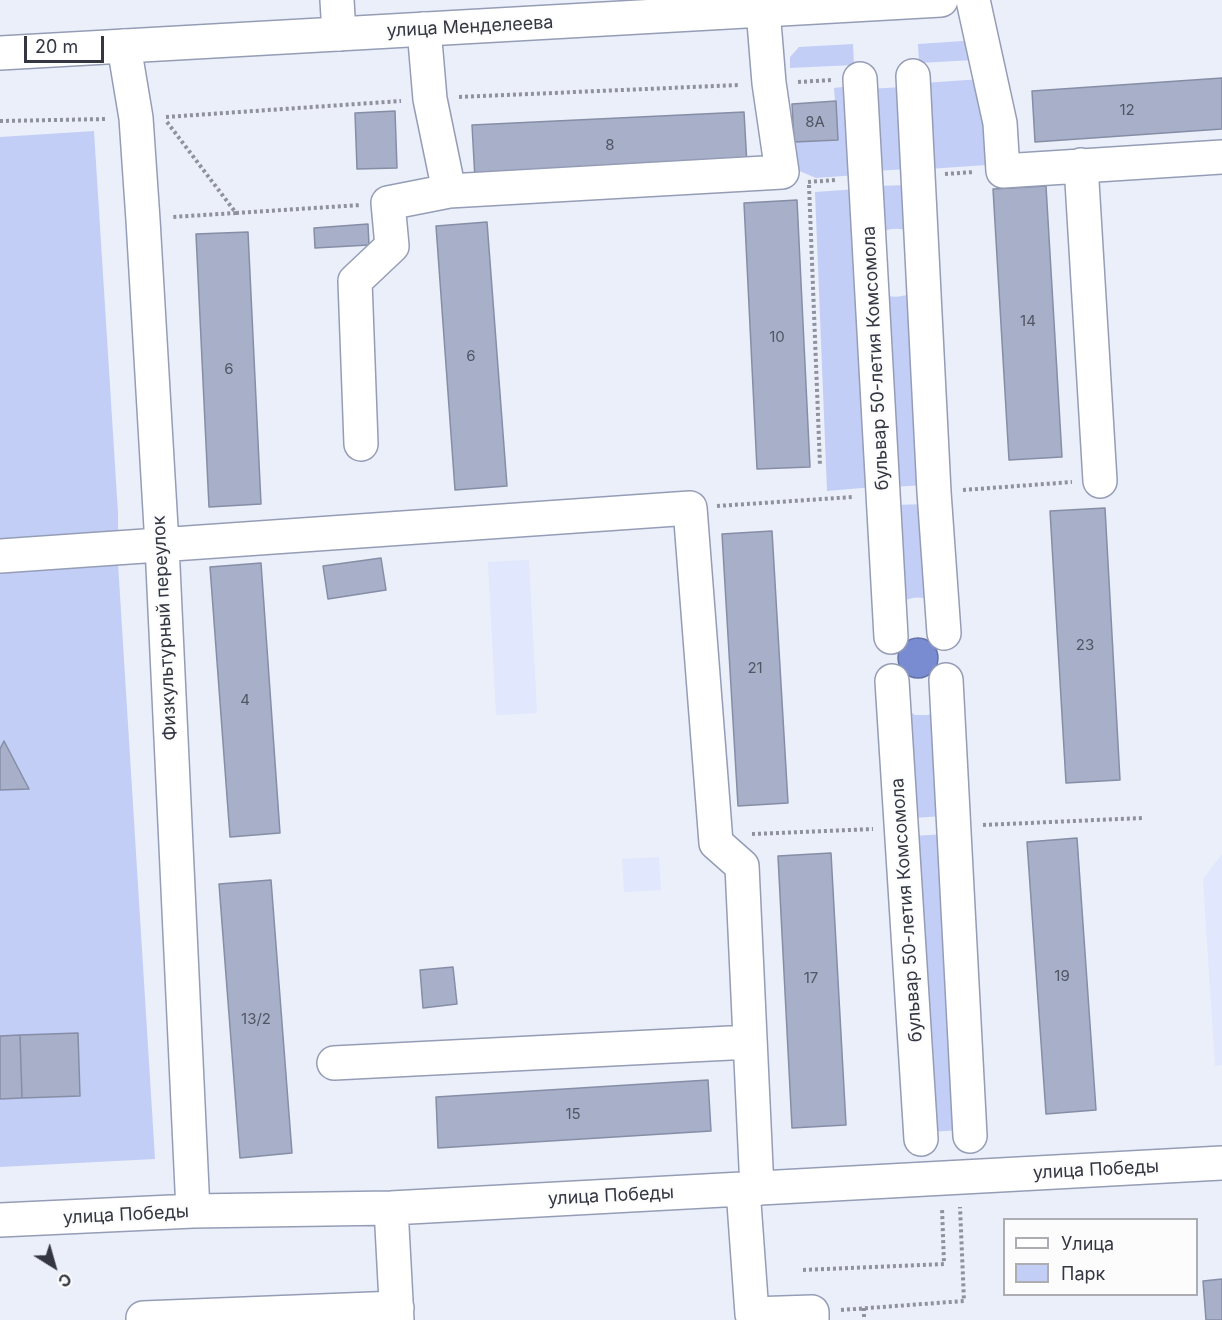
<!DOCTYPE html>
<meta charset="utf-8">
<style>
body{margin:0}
#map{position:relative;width:1222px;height:1320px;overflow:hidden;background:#ebeffa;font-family:Inter,sans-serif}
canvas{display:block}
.legend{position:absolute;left:1003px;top:1218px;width:195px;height:78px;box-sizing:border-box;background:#fcfcfc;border:2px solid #acadb2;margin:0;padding:8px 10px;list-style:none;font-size:18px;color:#343742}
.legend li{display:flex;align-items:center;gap:12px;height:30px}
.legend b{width:30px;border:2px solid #acadb2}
.north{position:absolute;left:24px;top:1236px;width:60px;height:60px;-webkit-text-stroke:4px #fcfcfc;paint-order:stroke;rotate:143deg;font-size:16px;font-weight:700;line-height:24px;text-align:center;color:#343742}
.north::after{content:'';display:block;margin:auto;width:21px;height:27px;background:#343742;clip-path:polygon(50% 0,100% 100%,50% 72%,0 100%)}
.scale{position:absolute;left:24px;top:36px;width:80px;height:27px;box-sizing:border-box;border:3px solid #343742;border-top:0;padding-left:8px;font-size:18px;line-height:21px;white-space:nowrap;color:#343742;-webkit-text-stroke:4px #fcfcfc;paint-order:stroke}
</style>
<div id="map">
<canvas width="1222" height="1320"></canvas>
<ul class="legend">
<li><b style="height:8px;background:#fff"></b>Улица</li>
<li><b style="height:16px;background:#c2cef6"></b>Парк</li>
</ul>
<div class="north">С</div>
<div class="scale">20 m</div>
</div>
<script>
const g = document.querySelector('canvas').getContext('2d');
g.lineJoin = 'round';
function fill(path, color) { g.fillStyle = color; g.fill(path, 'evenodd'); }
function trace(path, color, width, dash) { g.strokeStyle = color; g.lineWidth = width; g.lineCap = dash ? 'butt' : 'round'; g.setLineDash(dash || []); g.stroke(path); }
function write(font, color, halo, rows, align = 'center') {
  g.font = font + ' Inter,sans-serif'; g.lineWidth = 4.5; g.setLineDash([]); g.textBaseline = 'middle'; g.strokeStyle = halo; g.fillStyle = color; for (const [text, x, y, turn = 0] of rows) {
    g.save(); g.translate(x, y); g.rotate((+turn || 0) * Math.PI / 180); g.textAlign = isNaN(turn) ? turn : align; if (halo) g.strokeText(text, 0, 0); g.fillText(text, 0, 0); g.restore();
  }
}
fill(new Path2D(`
 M 529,560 L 537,713 L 496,715 L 488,562 Z
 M 1222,854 L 1222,1065 L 1215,1066 L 1203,879 Z
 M 659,857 L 661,890 L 624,892 L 622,859 Z`), '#e1e7fc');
fill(new Path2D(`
 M 963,41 L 970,43 L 974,60 L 919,63 L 918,44 Z
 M 853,44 L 854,65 L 790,68 L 790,57 L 799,47 Z
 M 981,79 L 986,165 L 929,169 L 924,83 Z
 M 851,86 L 857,175 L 816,178 L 797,170 L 796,142 L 838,140 L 834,88 Z
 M 903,87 L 909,169 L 874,171 L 868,89 Z
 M 94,131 L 118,513 L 118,563 L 155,1159 L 0,1167 L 0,137 Z
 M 908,185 L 910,232 C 900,227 888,228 878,234 L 876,186 Z
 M 857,189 L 874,487 L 827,491 L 815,192 Z
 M 915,291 L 926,485 L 891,487 L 880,294 C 893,298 904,298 915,291 Z
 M 927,504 L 932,601 C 919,595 911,597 899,603 L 894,505 Z
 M 906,709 L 915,715 L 928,715 L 938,710 L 944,816 L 913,818 Z
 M 946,834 L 963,1130 L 929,1132 L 912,836 Z`), '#c2cef6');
const water = new Path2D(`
 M898 658a20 20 0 1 1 40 0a20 20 0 1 1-40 0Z`);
fill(water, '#798cd2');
trace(water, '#6472a7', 1.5);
const building = new Path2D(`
 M 1222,78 L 1222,129 L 1035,142 L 1032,91 Z
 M 836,101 L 838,140 L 794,142 L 792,104 Z
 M 395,111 L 397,168 L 357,169 L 355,113 Z
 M 744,112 L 747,165 L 475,179 L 472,125 Z
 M 1046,186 L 1062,457 L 1009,460 L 993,189 Z
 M 797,200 L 810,467 L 757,469 L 744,203 Z
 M 487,222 L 507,486 L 455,490 L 436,226 Z
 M 368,224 L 369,245 L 315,248 L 314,228 Z
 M 248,232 L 261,504 L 209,507 L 196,234 Z
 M 1105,508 L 1120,780 L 1066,783 L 1050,511 Z
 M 772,531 L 788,803 L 738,806 L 722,534 Z
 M 381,558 L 386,590 L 328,599 L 323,566 Z
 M 261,563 L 280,833 L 230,837 L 210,567 Z
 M 4,741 L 29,789 L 0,790 L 0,749 Z
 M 1077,838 L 1096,1110 L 1046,1114 L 1027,842 Z
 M 831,853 L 846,1125 L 792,1128 L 778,856 Z
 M 271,880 L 292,1153 L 240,1158 L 219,884 Z
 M 453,967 L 457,1004 L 423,1008 L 420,970 Z
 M 78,1033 L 80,1096 L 22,1098 L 20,1035 Z
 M 20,1035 L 22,1098 L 0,1099 L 0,1036 Z
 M 708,1080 L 711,1131 L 438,1148 L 436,1097 Z
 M 1222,1279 L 1222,1320 L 1206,1320 L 1203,1281 Z`);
fill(building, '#a7afc9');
trace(building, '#868ea6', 1.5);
const minor = new Path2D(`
 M 337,0 L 339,34
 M 973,0 L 1000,123 L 1003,171 L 1222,157
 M 124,46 L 136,118 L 143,220 L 162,545 L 193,1211
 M 913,76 L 934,492 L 944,633
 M 860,79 L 891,637
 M 1081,165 L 1100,481
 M 449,191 L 782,172 L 769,83 L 763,10
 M 361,444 L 355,281 L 392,246 L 388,203 L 449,191 L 430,99 L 424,29
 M 0,556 L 690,508 L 716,843 L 742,866 L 757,1189
 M 946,680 L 970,1136
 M 892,681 L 921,1139
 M 334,1063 L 750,1042
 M 743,1189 L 752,1314 L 812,1312 L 812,1320
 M 391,1208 L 397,1320
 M 0,1220 L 193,1211 L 391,1208 L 1222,1163
 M 143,1320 L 143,1318 L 397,1308`);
const major = new Path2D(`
 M 0,53 L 941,0`);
trace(minor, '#959db6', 36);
trace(major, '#959db6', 36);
trace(new Path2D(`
 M 798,82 L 832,80
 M 459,97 L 739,85
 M 166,117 L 401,101
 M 0,121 L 107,119
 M 167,122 L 236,213 L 172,217
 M 945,174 L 974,172
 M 808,182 L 836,180
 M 809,185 L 820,466
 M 236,213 L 361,205
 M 963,490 L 1072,482
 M 717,506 L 853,497
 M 983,825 L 1142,818
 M 752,834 L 873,829
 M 803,1270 L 944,1264 L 942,1208
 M 864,1308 L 864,1320
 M 841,1310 L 964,1301 L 960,1207`), '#8f929d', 4, [3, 3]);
trace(minor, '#fff', 33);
trace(major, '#fff', 33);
write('15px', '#515564', null, [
 ["12",1127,110],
 ["8А",815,122],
 ["8",610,145],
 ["14",1028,321],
 ["10",777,337],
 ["6",471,356],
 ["6",229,369],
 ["23",1085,645],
 ["21",755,668],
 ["4",245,700],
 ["19",1062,976],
 ["17",811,978],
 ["13/2",256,1019],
 ["15",573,1114]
]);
write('18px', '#343742', '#fcfcfc', [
 ["улица Менделеева",470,27,-3],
 ["бульвар 50-летия Комсомола",876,358,-93],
 ["Физкультурный переулок",165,628,-93],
 ["бульвар 50-летия Комсомола",907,910,-94],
 ["улица Победы",1096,1170,-3],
 ["улица Победы",611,1196,-3],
 ["улица Победы",126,1215,-3]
]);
</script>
